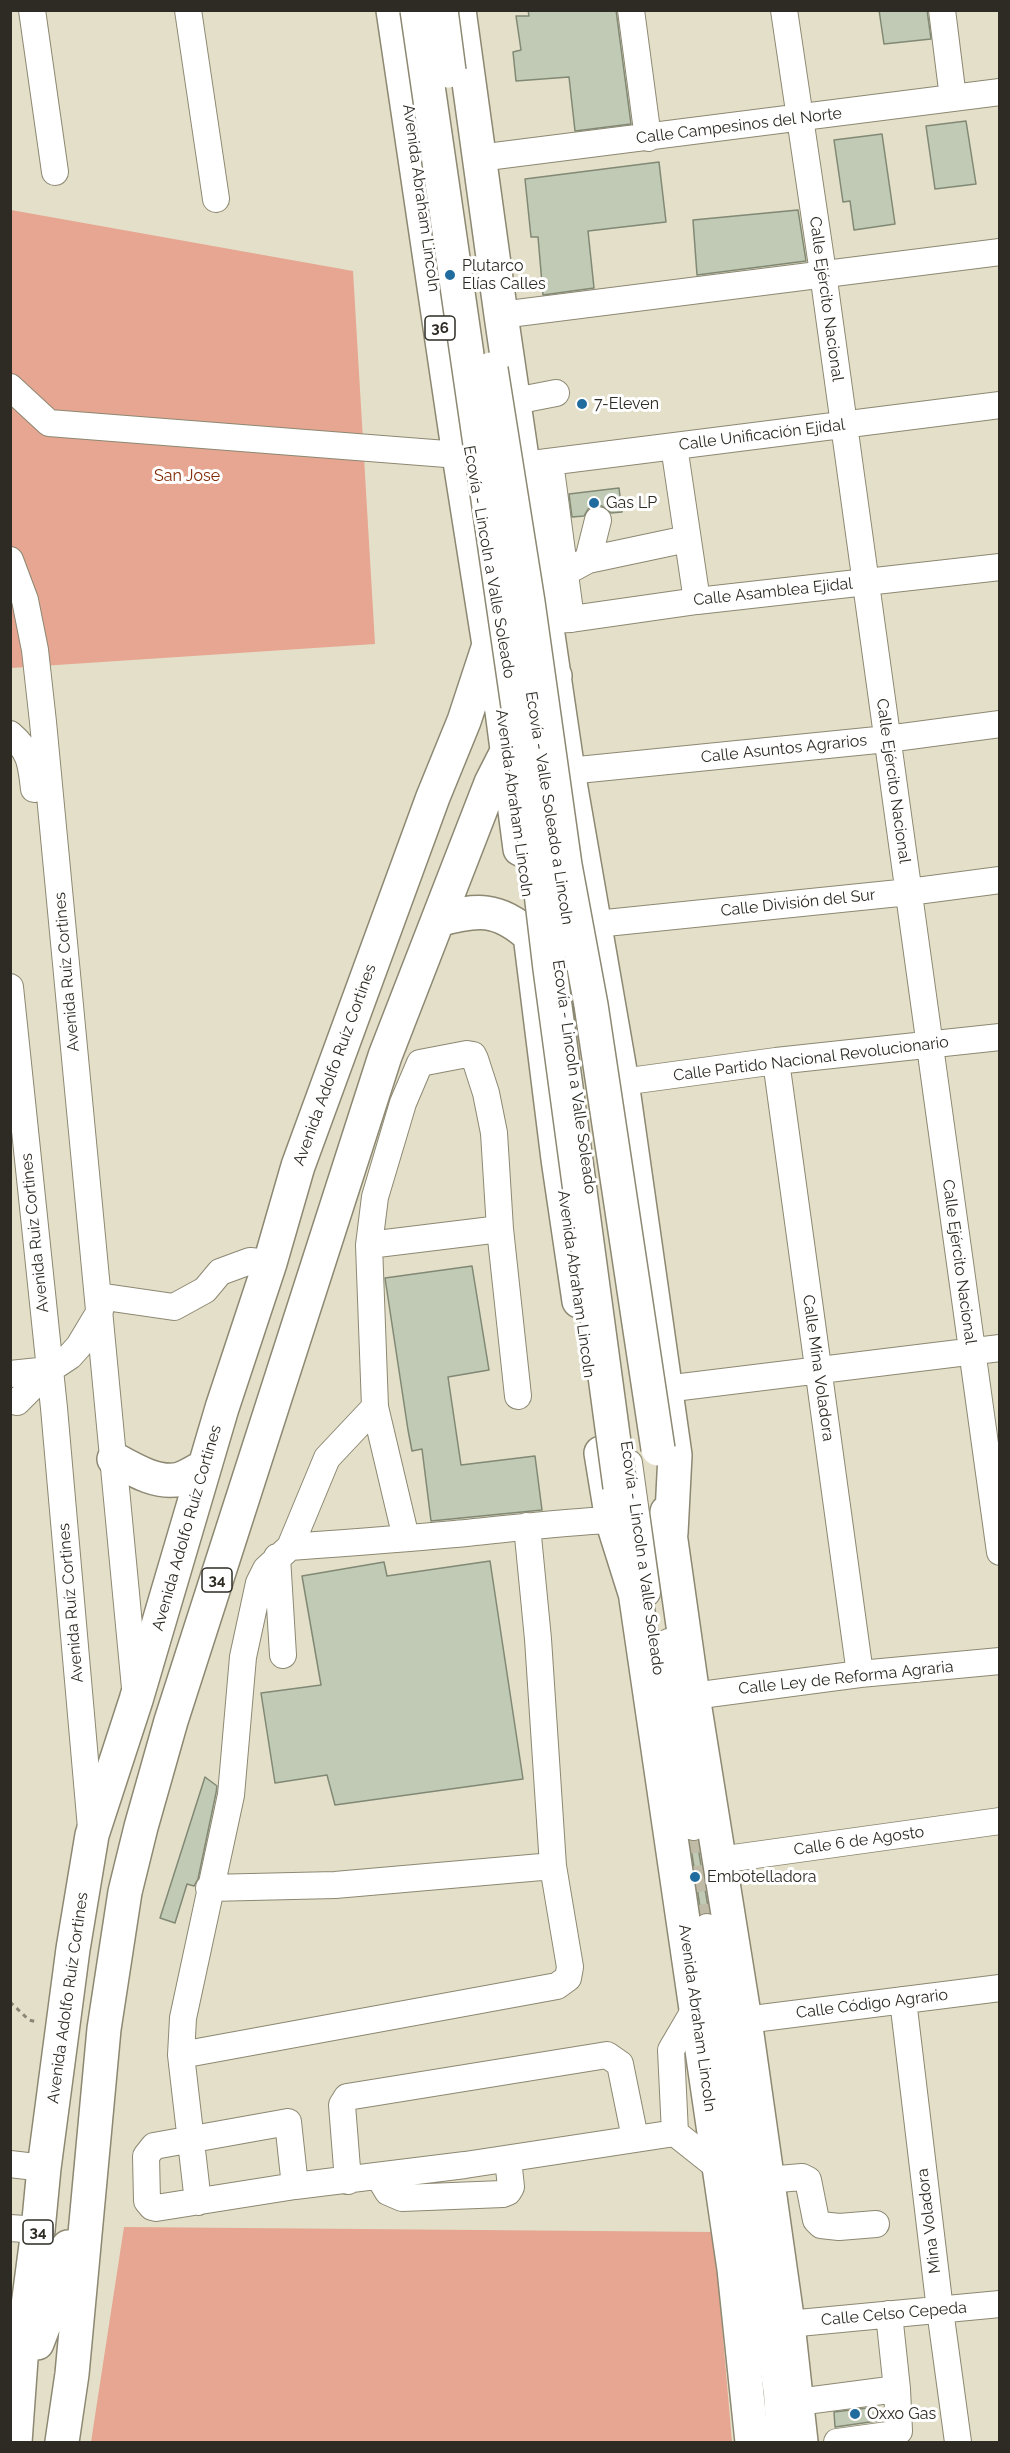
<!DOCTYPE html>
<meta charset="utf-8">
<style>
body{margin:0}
#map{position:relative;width:1010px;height:2453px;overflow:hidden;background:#e4dfc8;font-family:Raleway,sans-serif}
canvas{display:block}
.frame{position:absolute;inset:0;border:12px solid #2d2b23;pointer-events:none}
</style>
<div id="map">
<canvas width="1010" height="2453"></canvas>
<div class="frame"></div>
</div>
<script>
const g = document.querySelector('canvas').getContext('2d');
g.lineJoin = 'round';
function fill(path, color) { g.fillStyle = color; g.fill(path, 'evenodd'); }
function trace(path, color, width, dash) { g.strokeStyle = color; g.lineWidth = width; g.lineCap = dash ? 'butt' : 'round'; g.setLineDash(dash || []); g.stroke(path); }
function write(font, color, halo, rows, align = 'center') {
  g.font = font + ' Raleway,sans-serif'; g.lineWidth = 6; g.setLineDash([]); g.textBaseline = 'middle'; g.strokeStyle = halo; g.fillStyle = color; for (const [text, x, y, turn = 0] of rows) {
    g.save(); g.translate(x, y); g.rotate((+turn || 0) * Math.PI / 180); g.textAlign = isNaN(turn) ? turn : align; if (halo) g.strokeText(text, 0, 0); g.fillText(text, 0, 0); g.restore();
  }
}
fill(new Path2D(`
 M 11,210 L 353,271 L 375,644 L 11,668 Z
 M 124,2227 L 714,2232 L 732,2442 L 91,2442 Z`), '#e6a692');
const building = new Path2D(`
 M 528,10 L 616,10 L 631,124 L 575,131 L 569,77 L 516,81 L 513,52 L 521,50 L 516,16 L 529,16 Z
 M 879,10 L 927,10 L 931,39 L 884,44 Z
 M 966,121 L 976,184 L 935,189 L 926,126 Z
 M 882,134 L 895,224 L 854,230 L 850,201 L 843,202 L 834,140 Z
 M 659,162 L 666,222 L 588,231 L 594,288 L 543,295 L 538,237 L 531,237 L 525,179 Z
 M 798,210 L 806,261 L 697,275 L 693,220 Z
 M 619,488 L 622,512 L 611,513 L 602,506 L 594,505 L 588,509 L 584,516 L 572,517 L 569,494 Z
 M 472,1266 L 489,1370 L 448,1377 L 461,1465 L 535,1456 L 542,1510 L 431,1521 L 422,1449 L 412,1451 L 408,1430 L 385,1278 Z
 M 490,1561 L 523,1779 L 335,1805 L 327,1775 L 275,1783 L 261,1693 L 321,1685 L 302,1576 L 384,1562 L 387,1576 Z
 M 205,1777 L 217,1786 L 216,1793 L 198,1879 L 194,1886 L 187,1884 L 175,1923 L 160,1918 Z
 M 690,1841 L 697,1841 L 709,1913 L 701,1914 Z
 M 876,2407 L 877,2421 L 835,2427 L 834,2412 Z`);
fill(building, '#c0cab4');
trace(building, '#818975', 1.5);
trace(new Path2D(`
 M 693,1827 L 707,1927`), '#bfbba7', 26, [26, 13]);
const minor = new Path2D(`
 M 32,10 L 55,172
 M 188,10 L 216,199
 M 631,10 L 648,138
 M 784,10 L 823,273 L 1000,1552
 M 942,10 L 953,98
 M 479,158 L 1000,92
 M 501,315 L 1000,252
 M 10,387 L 49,423 L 459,455
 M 515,401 L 556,393
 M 674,446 L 697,601
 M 550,462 L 571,619
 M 524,465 L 1000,405
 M 10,560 L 25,600 L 35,650 L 43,722 L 135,1688
 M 588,560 L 598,520
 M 564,573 L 588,560 L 687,539
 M 547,620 L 571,619 L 697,601 L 1000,567
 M 10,734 C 31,752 31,764 34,789
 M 568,771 L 887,739 L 1000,724
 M 596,924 L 909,892 L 1000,880
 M 10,987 L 54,1408 L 91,1828
 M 776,1061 L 860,1674
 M 622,1082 L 776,1061 L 1000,1037
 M 369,1245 L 500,1229
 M 98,1296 L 174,1307 L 205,1290 L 220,1272 L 250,1261 L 270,1263
 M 10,1374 L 49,1370
 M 665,1389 L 1000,1348
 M 17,1402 L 49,1370 L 70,1356 L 79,1346 L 100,1311
 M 375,1407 L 369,1245 L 375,1197 L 403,1103 L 420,1063 L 467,1054 L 473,1055 L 475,1059 L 486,1093 L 494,1133 L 500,1229 L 518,1396
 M 629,1463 L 647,1593
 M 406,1538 L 375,1407 L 327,1458 L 290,1547 C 345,1543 400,1539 455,1534 C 508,1529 560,1522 612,1520
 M 290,1547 L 266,1569 L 259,1583 L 243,1657 L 231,1795 L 183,2018 L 181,2055 L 557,1986 L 568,1978 L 570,1967 L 553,1866 L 538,1639 L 527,1526
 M 277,1557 L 283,1655
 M 669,1642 L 693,1827
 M 693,1696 L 860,1674 L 1000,1661
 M 719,1860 L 1000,1821
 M 209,1888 L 335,1885 L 553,1866
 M 707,1927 L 777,2393 L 780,2442
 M 903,2000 L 940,2310 L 958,2442
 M 745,2020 L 1000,1988
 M 181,2055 L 198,2202
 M 675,2133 L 671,2050 L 695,2009
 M 10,2164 L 44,2168
 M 379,2177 L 388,2192 L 402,2198 L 503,2194 L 508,2192 L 511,2187 L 508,2159
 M 767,2180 L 802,2177 L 808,2180 L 816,2220 L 821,2225 L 839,2227 L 876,2224
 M 348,2181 L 342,2105 L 347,2097 L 607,2055 L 620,2064 L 635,2138
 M 295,2186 L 288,2122 L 154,2146 L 146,2156 L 147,2201 L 152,2207 L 156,2208 L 295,2186 L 465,2165 L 675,2133 L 719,2168
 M 10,2228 L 38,2230
 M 889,2314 L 897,2389
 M 788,2324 L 1000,2304
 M 798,2402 L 897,2389 L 899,2431 L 895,2434 L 837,2442`);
const major = new Path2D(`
 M 393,10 L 459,455 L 489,645 L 502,711 L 520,849
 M 459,10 L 501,315 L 568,771 L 622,1082 L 675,1455 L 671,1533
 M 438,920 C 477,909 498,907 530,936
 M 529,927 L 558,1159 L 579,1301
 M 601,1453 L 612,1520 L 635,1593
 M 114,1459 C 132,1469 158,1485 180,1479 C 189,1476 198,1470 205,1466
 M 667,1512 L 693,1696 L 745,2020 L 788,2324 L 801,2442
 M 632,1571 L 734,2269 L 752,2442
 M 37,2343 L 61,2281 L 68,2247
 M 15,2442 L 21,2359 L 38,2230 L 44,2168 L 73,1949 L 92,1835 L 136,1700 L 222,1408 L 270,1263 L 298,1166 L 433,797 L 464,721 L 489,645
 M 62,2442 L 72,2374 L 104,2029 L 125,1892 L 141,1827 L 171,1721 L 385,1056 L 491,783 L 519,728 L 555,676`);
trace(minor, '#8c8872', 28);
trace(major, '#8c8872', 36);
trace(new Path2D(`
 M 10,2002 L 29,2020 L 37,2022`), '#898676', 3, [4.5, 4.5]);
trace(minor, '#fff', 26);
trace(major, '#fff', 33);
const majorBridge = new Path2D(`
 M 417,10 L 523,741 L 550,969 L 620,1487
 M 441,10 L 449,71
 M 491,369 L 528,602 L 565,865 L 591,1005 L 658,1449`);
trace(majorBridge, '#8c8872', 36, []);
trace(majorBridge, '#fff', 33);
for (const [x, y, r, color] of [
 [450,275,6,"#206c9f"],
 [582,404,6,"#206c9f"],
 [594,503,6,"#206c9f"],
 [695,1877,6,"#206c9f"],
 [855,2414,6,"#206c9f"]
]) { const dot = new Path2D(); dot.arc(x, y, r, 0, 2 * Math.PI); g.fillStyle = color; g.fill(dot); trace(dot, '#fff', 2); }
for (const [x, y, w] of [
 [440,328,30],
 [217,1580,30],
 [38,2232,30]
]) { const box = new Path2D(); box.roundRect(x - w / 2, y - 12, w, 24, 4.5); g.fillStyle = '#fff'; g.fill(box); trace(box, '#2d2b23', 1.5); }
write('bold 15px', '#2d2b23', null, [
 ["36",440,328],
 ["34",217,1580],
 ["34",38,2232]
]);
write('16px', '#2d2b23', '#fff', [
 ["Calle Campesinos del Norte",739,126,-7],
 ["Avenida Abraham Lincoln",421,198,82],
 ["Calle Ejército Nacional",826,299,82],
 ["Calle Unificación Ejidal",762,435,-7],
 ["Ecovía - Lincoln a Valle Soleado",489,562,80],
 ["Calle Asamblea Ejidal",773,592,-6],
 ["Calle Asuntos Agrarios",784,749,-6],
 ["Calle Ejército Nacional",893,781,82],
 ["Avenida Abraham Lincoln",514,803,82],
 ["Ecovía - Valle Soleado a Lincoln",549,808,81],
 ["Calle División del Sur",798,903,-6],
 ["Avenida Ruíz Cortines",67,972,-95],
 ["Calle Partido Nacional Revolucionario",811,1059,-7],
 ["Avenida Adolfo Ruíz Cortines",335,1065,-70],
 ["Ecovía - Lincoln a Valle Soleado",574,1077,82],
 ["Avenida Ruiz Cortines",35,1233,-96],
 ["Calle Ejército Nacional",959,1262,82],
 ["Avenida Abraham Lincoln",576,1284,82],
 ["Calle Mina Voladora",818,1368,82],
 ["Avenida Adolfo Ruíz Cortines",187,1528,-74],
 ["Ecovía - Lincoln a Valle Soleado",642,1558,82],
 ["Avenida Ruíz Cortines",71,1603,-95],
 ["Calle Ley de Reforma Agraria",846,1678,-6],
 ["Calle 6 de Agosto",859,1841,-8],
 ["Avenida Adolfo Ruíz Cortines",68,1998,-82],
 ["Calle Código Agrario",872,2004,-7],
 ["Avenida Abraham Lincoln",697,2018,82],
 ["Mina Voladora",929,2221,-97],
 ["Calle Celso Cepeda",894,2314,-5]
]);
write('16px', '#2d2b23', '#fff', [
 ["Plutarco",462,266],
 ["Elías Calles",462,284],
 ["7-Eleven",594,404],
 ["Gas LP",606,503],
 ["Embotelladora",707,1877],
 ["Oxxo Gas",867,2414]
], 'left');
write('16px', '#812905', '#fff', [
 ["San Jose",187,476]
]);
</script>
